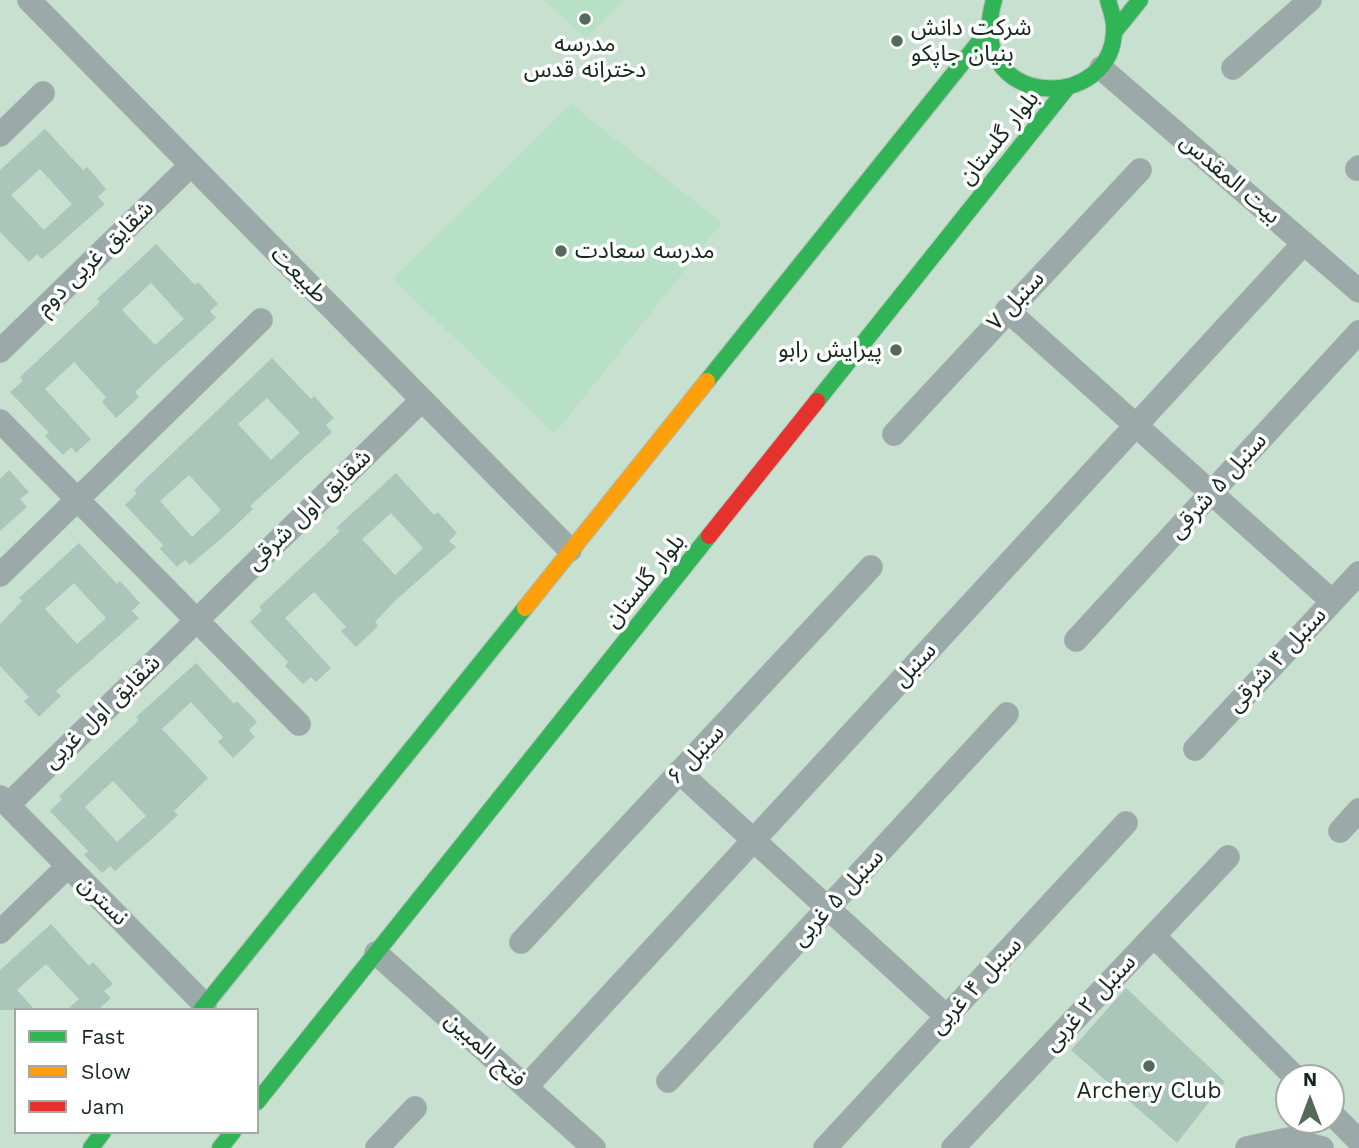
<!DOCTYPE html>
<meta charset="utf-8">
<style>
body{margin:0}
#map{position:relative;width:1359px;height:1148px;overflow:hidden;background:#c8e0d0;font-family:"Work Sans",sans-serif}
canvas{display:block}
.legend{position:absolute;left:14px;top:1008px;width:245px;height:126px;box-sizing:border-box;background:#fff;border:2px solid #a2a9a5;margin:0;padding:9px 12px;list-style:none;font-size:21px;color:#17291e}
.legend li{display:flex;align-items:center;gap:14px;height:35px}
.legend b{width:35px;border:2px solid #a2a9a5}
.north{position:absolute;left:1275px;top:1064px;width:70px;height:70px;box-sizing:border-box;background:#fff;border:2px solid #a2a9a5;border-radius:50%;rotate:0deg;font-size:19px;font-weight:700;line-height:28px;text-align:center;color:#17291e}
.north::after{content:'';display:block;margin:auto;width:24px;height:32px;background:#55695c;clip-path:polygon(50% 0,100% 100%,50% 72%,0 100%)}
</style>
<div id="map">
<canvas width="1359" height="1148"></canvas>
<ul class="legend">
<li><b style="height:9px;background:#30b455"></b>Fast</li>
<li><b style="height:9px;background:#ff9f0a"></b>Slow</li>
<li><b style="height:9px;background:#e5322d"></b>Jam</li>
</ul>
<div class="north">N</div>
</div>
<script>
const g = document.querySelector('canvas').getContext('2d');
g.lineJoin = 'round';
function fill(path, color) { g.fillStyle = color; g.fill(path, 'evenodd'); }
function trace(path, color, width, dash) { g.strokeStyle = color; g.lineWidth = width; g.lineCap = dash ? 'butt' : 'round'; g.setLineDash(dash || []); g.stroke(path); }
function write(font, color, halo, rows, align = 'center') {
  g.font = font + ' "Work Sans","Noto Sans Arabic",sans-serif'; g.lineWidth = 7; g.setLineDash([]); g.textBaseline = 'middle'; g.strokeStyle = halo; g.fillStyle = color; for (const [text, x, y, turn = 0] of rows) {
    g.save(); g.translate(x, y); g.rotate((+turn || 0) * Math.PI / 180); g.textAlign = isNaN(turn) ? turn : align; if (halo) g.strokeText(text, 0, 0); g.fillText(text, 0, 0); g.restore();
  }
}
fill(new Path2D(`
 M 544,0 L 623,0 L 586,38 Z
 M 571,104 L 722,223 L 555,434 L 393,279 Z`), '#b8e0c6');
fill(new Path2D(`
 M 45,129 L 83,170 L 87,167 L 106,189 L 98,197 L 105,204 L 42,259 L 37,254 L 29,262 L 0,232 L 0,170 ZM 40,169 L 72,204 L 44,230 L 11,195 Z
 M 156,244 L 195,285 L 198,282 L 218,304 L 210,311 L 216,318 L 157,371 L 135,392 L 139,397 L 116,418 L 102,402 L 106,397 L 74,362 L 45,389 L 91,439 L 76,453 L 71,447 L 63,455 L 45,436 L 49,433 L 10,392 L 23,381 L 20,377 L 100,302 L 97,299 ZM 151,283 L 184,319 L 155,345 L 122,310 Z
 M 272,358 L 311,399 L 314,396 L 334,418 L 326,425 L 332,432 L 250,506 L 253,509 L 231,530 L 190,565 L 185,560 L 177,567 L 160,549 L 163,545 L 125,505 L 137,493 L 134,490 ZM 267,398 L 300,433 L 271,460 L 238,424 ZM 189,475 L 221,510 L 192,537 L 160,501 Z
 M 9,470 L 29,492 L 20,499 L 27,507 L 0,531 L 0,479 Z
 M 396,473 L 434,515 L 438,512 L 457,533 L 449,541 L 456,547 L 396,600 L 375,622 L 378,626 L 356,647 L 341,631 L 346,627 L 314,592 L 285,618 L 331,668 L 316,682 L 311,677 L 303,684 L 285,666 L 288,662 L 250,622 L 262,610 L 259,607 L 340,531 L 336,528 ZM 391,513 L 423,548 L 395,575 L 362,539 Z
 M 79,543 L 117,584 L 120,581 L 140,603 L 132,611 L 139,618 L 56,691 L 61,696 L 39,717 L 24,701 L 29,697 L 0,666 L 0,624 L 22,601 L 19,598 ZM 74,583 L 106,618 L 77,644 L 45,609 Z
 M 196,663 L 234,704 L 237,701 L 257,722 L 249,730 L 255,737 L 233,758 L 218,742 L 223,737 L 191,702 L 162,729 L 208,778 L 174,811 L 178,815 L 155,836 L 115,871 L 110,866 L 102,873 L 84,855 L 88,851 L 50,811 L 62,799 L 59,796 L 139,720 L 136,717 ZM 113,781 L 146,816 L 117,842 L 85,807 Z
 M 51,924 L 89,966 L 93,962 L 113,984 L 104,991 L 111,998 L 98,1010 L 67,1010 L 79,999 L 46,964 L 17,990 L 35,1010 L 0,1010 L 0,970 Z
 M 1126,988 L 1225,1082 L 1177,1143 L 1071,1050 Z`), '#aac5ba');
const street = new Path2D(`
 M 29,0 L 570,550
 M 1101,68 L 1359,291
 M 1233,68 L 1310,0
 M 0,135 L 43,93
 M 1357,169 L 1359,167
 M 1007,310 L 1332,601
 M 0,351 L 191,165
 M 0,421 L 299,724
 M 894,434 L 1140,170
 M 0,575 L 261,320
 M 1076,640 L 1359,332
 M 1195,749 L 1359,573
 M 679,772 L 947,1017
 M 0,797 L 205,1005
 M 8,805 L 422,400
 M 1340,831 L 1359,810
 M 0,932 L 68,866
 M 1154,936 L 1296,1078
 M 521,942 L 871,567
 M 376,953 L 594,1148
 M 668,1081 L 1007,714
 M 526,1087 L 1304,243
 M 1331,1113 L 1359,1141
 M 377,1148 L 415,1108
 M 825,1148 L 1126,823
 M 953,1148 L 1228,857
 M 1247,1148 L 1289,1139 L 1322,1148`);
const fast = new Path2D(`
 M 994,0 C 962,111 1117,115 1114,26 C 1114,18 1110,8 1108,0
 M 1115,31 L 1140,0
 M 707,381 L 988,31
 M 817,401 L 1067,88
 M 201,1010 L 525,608
 M 257,1102 L 709,536
 M 91,1148 L 103,1132
 M 220,1148 L 233,1132`);
const slow = new Path2D(`
 M 525,608 L 707,381`);
const jam = new Path2D(`
 M 709,536 L 817,401`);
trace(street, '#aabdb1', 24);
trace(fast, '#aabdb1', 18);
trace(slow, '#aabdb1', 18);
trace(jam, '#aabdb1', 18);
trace(street, '#9ca9a9', 23);
trace(fast, '#30b455', 16);
trace(slow, '#ff9f0a', 16);
trace(jam, '#e5322d', 16);
for (const [x, y, r, color] of [
 [585,19,7,"#55695c"],
 [897,41,7,"#55695c"],
 [561,251,7,"#55695c"],
 [896,350,7,"#55695c"],
 [1149,1066,7,"#55695c"]
]) { const dot = new Path2D(); dot.arc(x, y, r, 0, 2 * Math.PI); g.fillStyle = color; g.fill(dot); trace(dot, '#fff', 2.5); }
write('23px', '#17291e', '#fff', [
 ["شرکت دانش",911,28],
 ["بنیان جاپکو",911,54],
 ["مدرسه",585,44,"center"],
 ["دخترانه قدس",585,70,"center"],
 ["مدرسه سعادت",575,251],
 ["پیرایش رابو",882,350,"right"],
 ["Archery Club",1149,1091,"center"]
], 'left');
write('23px', '#17291e', '#fff', [
 ["بلوار گلستان",999,138,-51],
 ["بیت المقدس",1230,179,41],
 ["شقایق غربی دوم",95,258,-44],
 ["طبیعت",299,275,45],
 ["سنبل ۷",1016,301,-47],
 ["سنبل ۵ شرقی",1218,486,-48],
 ["شقایق اول شرقی",309,510,-44],
 ["بلوار گلستان",645,581,-51],
 ["سنبل ۴ شرقی",1277,660,-47],
 ["سنبل",915,665,-47],
 ["شقایق اول غربی",102,712,-44],
 ["سنبل ۶",696,755,-47],
 ["سنبل ۵ غربی",838,898,-47],
 ["نسترن",103,901,45],
 ["سنبل ۴ غربی",976,986,-47],
 ["سنبل ۲ غربی",1090,1003,-47],
 ["فتح المبین",485,1050,42]
]);
</script>
